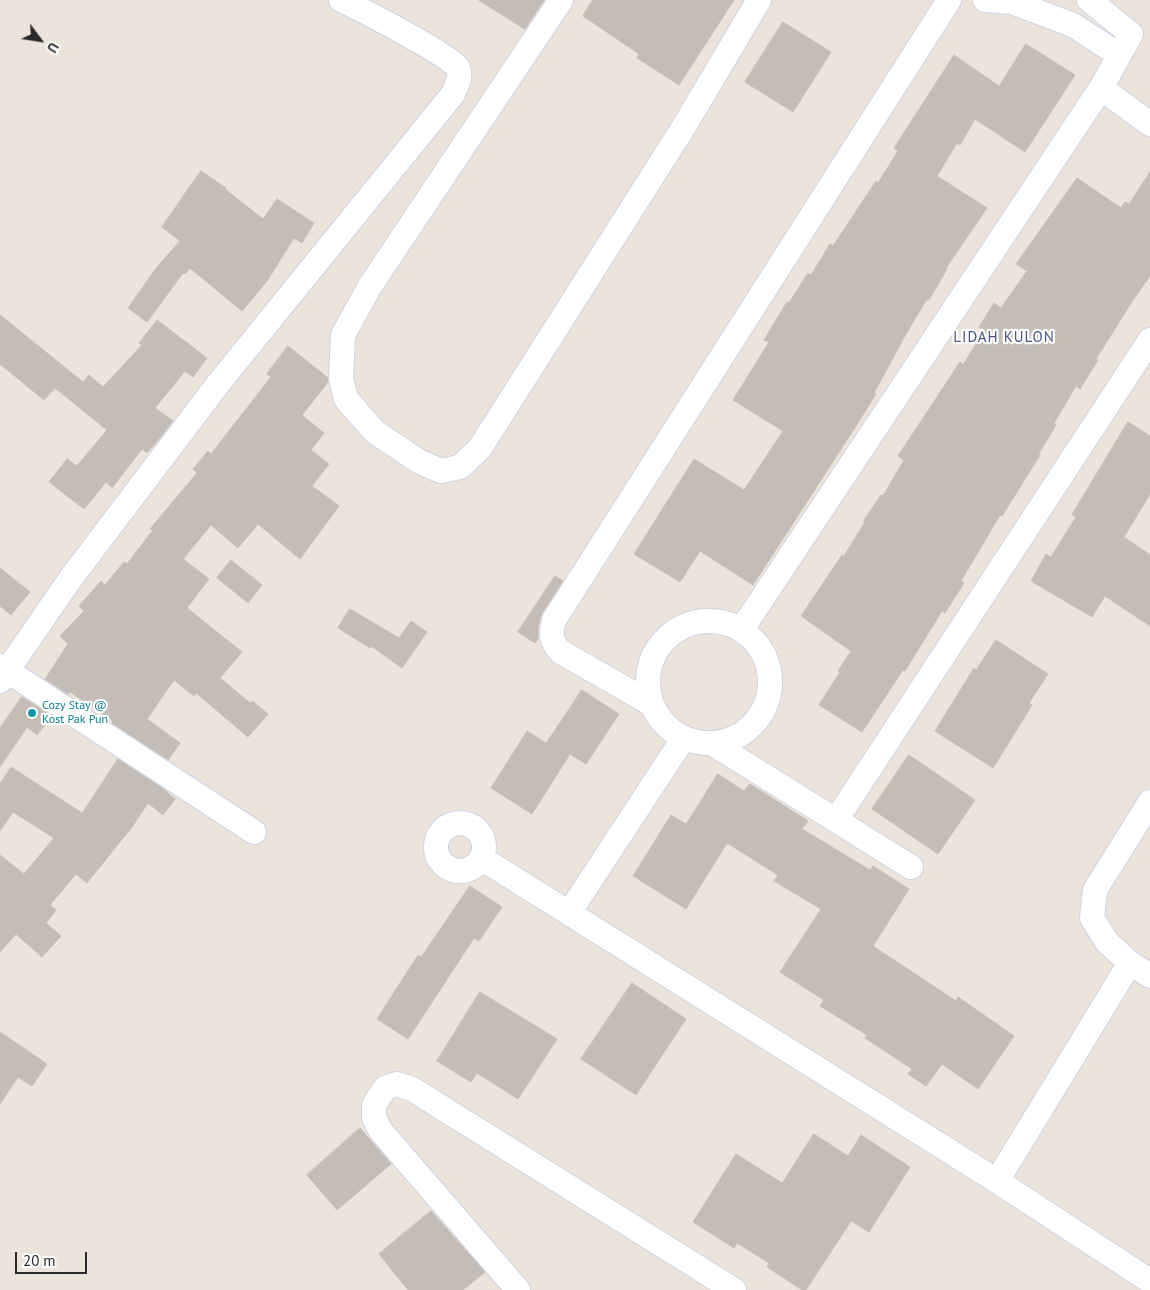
<!DOCTYPE html>
<style>
body{margin:0}
#map{position:relative;width:1150px;height:1290px;overflow:hidden;background:#ece3da;font-family:"PT Sans",sans-serif}
canvas{display:block}
.north{position:absolute;left:15px;top:15px;width:50px;height:50px;-webkit-text-stroke:4px #fff;paint-order:stroke;rotate:121deg;font-size:14px;font-weight:700;line-height:20px;text-align:center;color:#292929}
.north::after{content:'';display:block;margin:auto;width:18px;height:22px;background:#292929;clip-path:polygon(50% 0,100% 100%,50% 72%,0 100%)}
.scale{position:absolute;left:15px;top:1252px;width:72px;height:22px;box-sizing:border-box;border:2px solid #292929;border-top:0;padding-left:6px;font-size:15px;line-height:18px;white-space:nowrap;color:#292929;-webkit-text-stroke:4px #fff;paint-order:stroke}
</style>
<div id="map">
<canvas width="1150" height="1290"></canvas>
<div class="north">U</div>
<div class="scale">20 m</div>
</div>
<script>
const g = document.querySelector('canvas').getContext('2d');
g.lineJoin = 'round';
function fill(path, color) { g.fillStyle = color; g.fill(path, 'evenodd'); }
function trace(path, color, width, dash) { g.strokeStyle = color; g.lineWidth = width; g.lineCap = dash ? 'butt' : 'round'; g.setLineDash(dash || []); g.stroke(path); }
function write(font, color, halo, rows, align = 'center') {
  g.font = font + ' "PT Sans",sans-serif'; g.lineWidth = 4.5; g.setLineDash([]); g.textBaseline = 'middle'; g.strokeStyle = halo; g.fillStyle = color; for (const [text, x, y, turn = 0] of rows) {
    g.save(); g.translate(x, y); g.rotate((+turn || 0) * Math.PI / 180); g.textAlign = isNaN(turn) ? turn : align; if (halo) g.strokeText(text, 0, 0); g.fillText(text, 0, 0); g.restore();
  }
}
const building = new Path2D(`
 M 479,0 L 544,0 L 525,29 Z
 M 593,0 L 734,0 L 679,85 L 637,58 L 639,54 L 583,16 Z
 M 783,22 L 831,52 L 793,112 L 745,82 Z
 M 1026,44 L 1075,75 L 1025,152 L 975,119 L 960,145 L 957,143 L 937,176 L 987,208 L 946,268 L 947,269 L 929,300 L 927,299 L 906,334 L 874,393 L 876,394 L 856,426 L 753,585 L 700,551 L 680,582 L 634,554 L 694,459 L 744,490 L 783,431 L 733,400 L 769,342 L 764,340 L 787,302 L 789,303 L 808,273 L 811,275 L 830,244 L 833,246 L 876,181 L 878,183 L 898,151 L 894,148 L 954,55 L 999,86 Z
 M 201,171 L 226,188 L 225,189 L 263,219 L 277,199 L 314,223 L 302,243 L 294,238 L 267,281 L 242,311 L 190,268 L 185,274 L 183,273 L 147,322 L 128,308 L 157,267 L 180,241 L 162,227 Z
 M 1150,172 L 1150,276 L 1133,300 L 1096,359 L 1098,360 L 1080,389 L 1076,386 L 1054,423 L 1056,425 L 1038,455 L 1040,455 L 1002,516 L 1000,515 L 961,581 L 964,583 L 945,613 L 942,611 L 905,671 L 903,670 L 862,732 L 819,705 L 840,672 L 838,671 L 851,651 L 801,616 L 842,555 L 844,556 L 865,522 L 864,520 L 881,495 L 883,496 L 904,460 L 898,456 L 960,362 L 963,365 L 984,331 L 979,327 L 994,303 L 1001,308 L 1027,271 L 1016,264 L 1077,178 L 1121,208 L 1125,202 L 1129,204 Z
 M 0,315 L 83,382 L 89,375 L 103,387 L 142,345 L 139,343 L 157,320 L 207,358 L 193,377 L 185,371 L 155,408 L 173,421 L 155,444 L 147,453 L 142,449 L 112,488 L 106,482 L 84,509 L 49,482 L 67,459 L 77,466 L 107,430 L 55,388 L 44,400 L 0,364 Z
 M 288,346 L 327,377 L 328,382 L 302,415 L 324,433 L 311,450 L 329,464 L 312,486 L 339,506 L 300,559 L 258,524 L 238,548 L 211,525 L 183,559 L 209,579 L 187,608 L 242,652 L 220,678 L 250,703 L 252,701 L 268,714 L 248,737 L 196,693 L 194,696 L 174,680 L 147,719 L 180,743 L 168,760 L 112,723 L 113,721 L 70,692 L 68,694 L 45,679 L 68,644 L 60,636 L 84,611 L 79,606 L 101,581 L 105,585 L 124,562 L 127,564 L 153,530 L 150,529 L 197,473 L 193,469 L 208,451 L 211,454 L 271,377 L 267,374 Z
 M 1128,422 L 1150,436 L 1150,494 L 1124,537 L 1150,555 L 1150,626 L 1105,596 L 1092,617 L 1031,581 L 1046,554 L 1051,557 L 1076,517 L 1072,515 Z
 M 231,560 L 262,585 L 248,603 L 217,578 Z
 M 0,568 L 30,592 L 11,615 L 0,606 Z
 M 555,576 L 563,581 L 542,613 L 538,627 L 538,638 L 535,643 L 518,632 Z
 M 350,609 L 399,638 L 411,621 L 427,632 L 402,668 L 371,646 L 370,648 L 338,628 Z
 M 996,640 L 1048,674 L 1029,703 L 1032,705 L 993,768 L 935,731 L 974,668 L 976,670 Z
 M 582,690 L 619,714 L 586,764 L 570,754 L 532,814 L 491,788 L 527,731 L 546,743 Z
 M 22,697 L 52,716 L 37,735 L 27,727 L 0,767 L 0,728 Z
 M 909,755 L 975,800 L 938,854 L 872,809 Z
 M 118,759 L 161,787 L 175,799 L 163,815 L 148,803 L 132,827 L 87,883 L 76,874 L 50,905 L 56,910 L 46,923 L 61,936 L 42,957 L 16,934 L 0,952 L 0,855 L 24,874 L 54,838 L 13,812 L 0,831 L 0,784 L 11,767 L 82,813 Z
 M 718,774 L 744,791 L 750,784 L 808,821 L 802,829 L 870,870 L 873,866 L 909,889 L 873,946 L 956,1001 L 958,997 L 1014,1036 L 978,1089 L 942,1064 L 926,1086 L 908,1074 L 912,1069 L 865,1038 L 867,1035 L 820,1006 L 824,1000 L 780,972 L 821,909 L 774,881 L 778,875 L 727,843 L 686,909 L 633,876 L 671,815 L 686,824 Z
 M 470,886 L 502,907 L 479,941 L 474,938 L 408,1039 L 377,1019 L 418,955 L 421,957 Z
 M 632,983 L 686,1019 L 636,1095 L 581,1059 Z
 M 480,992 L 557,1039 L 518,1099 L 477,1073 L 471,1082 L 437,1061 Z
 M 0,1032 L 47,1064 L 32,1086 L 18,1077 L 0,1104 Z
 M 360,1128 L 391,1164 L 337,1210 L 307,1175 Z
 M 814,1134 L 848,1156 L 861,1135 L 910,1167 L 869,1232 L 851,1221 L 806,1290 L 802,1290 L 767,1267 L 769,1263 L 737,1243 L 734,1248 L 693,1222 L 736,1154 L 782,1183 Z
 M 431,1211 L 485,1272 L 463,1290 L 408,1290 L 379,1254 Z`);
fill(building, '#c4bdb7');
trace(building, '#c7bfb4', 1);
const minor = new Path2D(`
 M 561,0 L 370,286 L 343,335 L 341,378 L 346,399 L 375,432 L 420,462 L 441,471 L 460,467 L 480,448 L 683,128 L 759,0
 M 985,0 L 1012,2 L 1073,25 L 1119,55
 M 1101,88 L 1150,124
 M648 682a61 61 0 1 1 122 0a61 61 0 1 1-122 0Z
 M 742,629 L 1101,88 L 1131,34 L 1089,0
 M 0,666 L 254,832
 M 0,681 L 71,578 L 218,384 L 453,94 C 456,86 462,77 458,68 C 452,56 358,8 341,0
 M 650,703 L 561,652 C 551,642 550,634 554,620 L 949,0
 M 715,745 L 911,867
 M 1150,802 L 1095,890 L 1092,918 L 1107,942 L 1130,963 L 1150,976
 M 836,820 L 1150,340
 M436 847a24 24 0 1 1 48 0a24 24 0 1 1-48 0Z
 M 481,858 L 997,1181 L 1150,1281
 M 569,913 L 683,739
 M 997,1181 L 1130,963
 M 518,1290 L 380,1130 L 374,1117 L 374,1105 L 385,1088 L 397,1084 L 412,1089 L 734,1290`);
trace(minor, '#cfd4e3', 26);
trace(minor, '#fff', 24);
for (const [x, y, r, color] of [
 [32,713,5,"#0f9aa8"]
]) { const dot = new Path2D(); dot.arc(x, y, r, 0, 2 * Math.PI); g.fillStyle = color; g.fill(dot); trace(dot, '#fff', 2); }
write('12px', '#0d838f', '#fff', [
 ["Cozy Stay @",42,706],
 ["Kost Pak Pun",42,720]
], 'left');
g.letterSpacing = '1px';
write('15px', '#48547b', '#fff', [
 ["LIDAH KULON",1004,338]
]);
g.letterSpacing = '0px';
</script>
